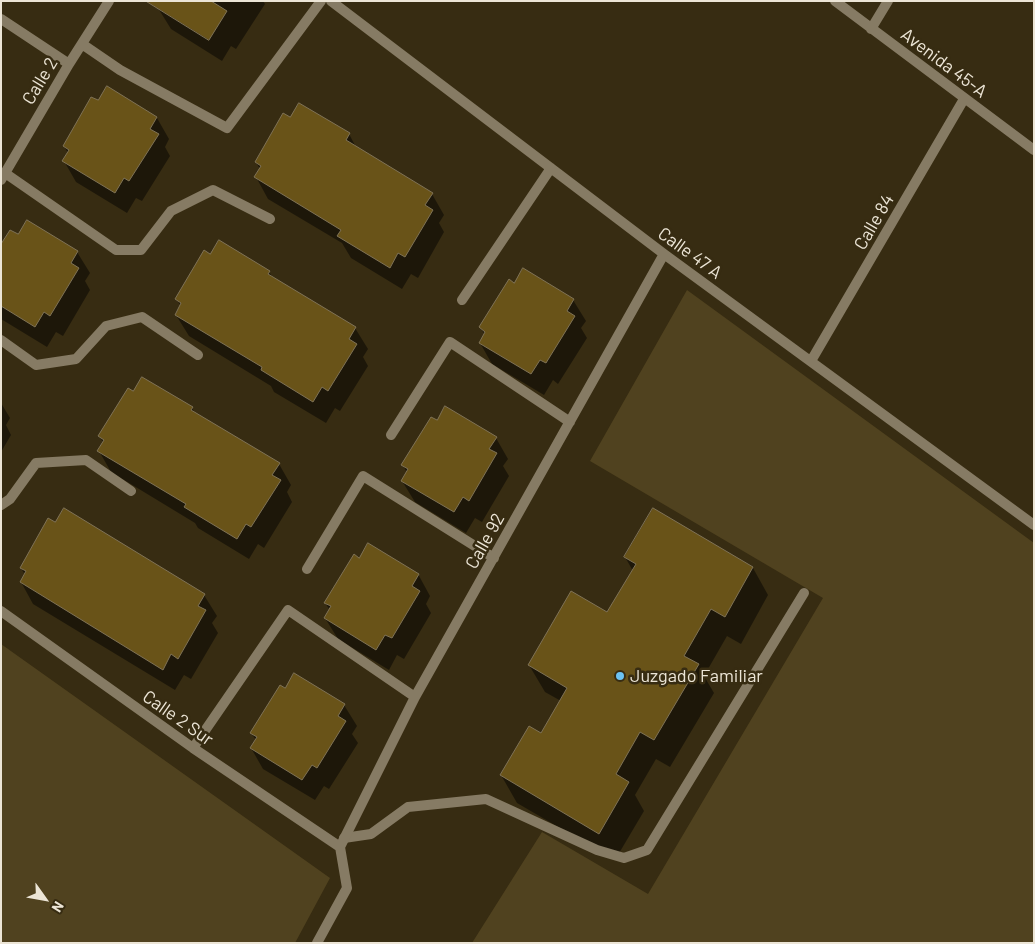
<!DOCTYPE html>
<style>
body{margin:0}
#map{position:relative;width:1035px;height:944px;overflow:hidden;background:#372c12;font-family:Barlow,sans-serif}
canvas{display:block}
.frame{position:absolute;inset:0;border:2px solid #ece5d6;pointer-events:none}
.north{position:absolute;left:20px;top:874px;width:50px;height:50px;-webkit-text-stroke:4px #372c12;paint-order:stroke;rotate:122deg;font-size:14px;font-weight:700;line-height:20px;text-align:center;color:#ece5d6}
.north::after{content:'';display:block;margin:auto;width:18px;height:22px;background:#ece5d6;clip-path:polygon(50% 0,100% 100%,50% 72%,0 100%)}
</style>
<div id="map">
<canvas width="1035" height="944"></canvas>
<div class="frame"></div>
<div class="north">N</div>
</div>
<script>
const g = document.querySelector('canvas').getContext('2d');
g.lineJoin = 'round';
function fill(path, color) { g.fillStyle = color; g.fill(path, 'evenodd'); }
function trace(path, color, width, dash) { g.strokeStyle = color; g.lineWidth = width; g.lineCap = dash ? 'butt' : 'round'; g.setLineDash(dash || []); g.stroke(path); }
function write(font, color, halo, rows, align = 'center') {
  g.font = font + ' Barlow,sans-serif'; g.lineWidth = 5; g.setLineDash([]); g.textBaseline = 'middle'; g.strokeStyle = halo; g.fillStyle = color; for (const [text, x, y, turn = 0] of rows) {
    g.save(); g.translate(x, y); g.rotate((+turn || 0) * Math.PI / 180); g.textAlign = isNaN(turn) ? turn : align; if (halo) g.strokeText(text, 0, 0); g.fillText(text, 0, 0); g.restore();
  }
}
fill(new Path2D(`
 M 687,290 L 1034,543 L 1034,943 L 472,943 L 542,832 L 648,894 L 823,598 L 590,461 Z
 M 1,644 L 330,878 L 295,943 L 1,943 Z`), '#50421f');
fill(new Path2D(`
 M 162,1 L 263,1 L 265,4 L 236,49 L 231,46 L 222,61 L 171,29 L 158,8 Z
 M 107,87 L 157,118 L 169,139 L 165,147 L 170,156 L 142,201 L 136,198 L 127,213 L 76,182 L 64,161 L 68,153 L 64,146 L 98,102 Z
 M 290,118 L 349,134 L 357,149 L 432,194 L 444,215 L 439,223 L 444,232 L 418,278 L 411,274 L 402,289 L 351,258 L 342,243 L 268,199 L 256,177 L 260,169 L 256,162 Z
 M 1,252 L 77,252 L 90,273 L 85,281 L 90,290 L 63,336 L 56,332 L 47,347 L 1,319 Z
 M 210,256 L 269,272 L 273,278 L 355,328 L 368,349 L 363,357 L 368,366 L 340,411 L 335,408 L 326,423 L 274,392 L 271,386 L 189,336 L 176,315 L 181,307 L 177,299 Z
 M 515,284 L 573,300 L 586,321 L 581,328 L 587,338 L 558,384 L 553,380 L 544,395 L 492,364 L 480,343 L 485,335 L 480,327 Z
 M 134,393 L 192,408 L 195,414 L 279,464 L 291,485 L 287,492 L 292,502 L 264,548 L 258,544 L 249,559 L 198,528 L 195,523 L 111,472 L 99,451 L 104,443 L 99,436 Z
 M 1,403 L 10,418 L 6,425 L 11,435 L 1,452 Z
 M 496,438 L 508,459 L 503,466 L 509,476 L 482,522 L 475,518 L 466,533 L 415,502 L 402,481 L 407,473 L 403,465 Z
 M 653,510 L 753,568 L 768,595 L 741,644 L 727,636 L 704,676 L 714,693 L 670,767 L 656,759 L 635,795 L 644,811 L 615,860 L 517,803 L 501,775 L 542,735 L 561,701 L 545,692 L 529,665 L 608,614 L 633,571 L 625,557 Z
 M 360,559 L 418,574 L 430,596 L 426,604 L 431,613 L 404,659 L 397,655 L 389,670 L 338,639 L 325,618 L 330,610 L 325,603 Z
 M 21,568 L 204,595 L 217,616 L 212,623 L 218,633 L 191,679 L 184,675 L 175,690 L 33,604 L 21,582 L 25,575 Z
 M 344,705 L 357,726 L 352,734 L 358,743 L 329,789 L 324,786 L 315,800 L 263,769 L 251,748 L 256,740 L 251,733 Z`), '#0007');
const building = new Path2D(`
 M 146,1 L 211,1 L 227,11 L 209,40 Z
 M 107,86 L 157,117 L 150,129 L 159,134 L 129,181 L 124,178 L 115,193 L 62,161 L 69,150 L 63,146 L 91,97 L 98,100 Z
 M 299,103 L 350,133 L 346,140 L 433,193 L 425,205 L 433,210 L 405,257 L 398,253 L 390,268 L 337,236 L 341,230 L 254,177 L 261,166 L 255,162 L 283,113 L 290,117 Z
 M 27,220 L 78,251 L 71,263 L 79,268 L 50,316 L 44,312 L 35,327 L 1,306 L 1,244 L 10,230 L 18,234 Z
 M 219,240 L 270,271 L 268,274 L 356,327 L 349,339 L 357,344 L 328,391 L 322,387 L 313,402 L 261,370 L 262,367 L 175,315 L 181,303 L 175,299 L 204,250 L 210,254 Z
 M 523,268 L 574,299 L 567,311 L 575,316 L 546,363 L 540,360 L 531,374 L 479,343 L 485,332 L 479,327 L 509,279 L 514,283 Z
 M 142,377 L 193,407 L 191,410 L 280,463 L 272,475 L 281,480 L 251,527 L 246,524 L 237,539 L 184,507 L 186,504 L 97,451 L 104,440 L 98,436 L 128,388 L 133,391 Z
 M 445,406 L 497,437 L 489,449 L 497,453 L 469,501 L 463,497 L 454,512 L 401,481 L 408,469 L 401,465 L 431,417 L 437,420 Z
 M 64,508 L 205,594 L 198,606 L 206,610 L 178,659 L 171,654 L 163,670 L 20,582 L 26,571 L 20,568 L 48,518 L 55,522 Z
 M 653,508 L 753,567 L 725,617 L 711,609 L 684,656 L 699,664 L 654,740 L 640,732 L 616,774 L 629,782 L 599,834 L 500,775 L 529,726 L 541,733 L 567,688 L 528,665 L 571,591 L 607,612 L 636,564 L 624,557 Z
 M 368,543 L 419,574 L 412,586 L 420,591 L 392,638 L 385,635 L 376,650 L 324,618 L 331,606 L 324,603 L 354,554 L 359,558 Z
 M 294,673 L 345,704 L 338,716 L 346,721 L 317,768 L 312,765 L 302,780 L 250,748 L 257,737 L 250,733 L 280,685 L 285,688 Z`);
fill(building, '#695318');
trace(building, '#7f7256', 1);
trace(new Path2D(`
 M 344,838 L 371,834 L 408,807 L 486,799 L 597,850 L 624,858 L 647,850 L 804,593`), '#867b64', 10);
trace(new Path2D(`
 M 331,1 L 664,254 L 1034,525
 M 835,1 L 1034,150
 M 1,19 L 69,64
 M 871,29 L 888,1
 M 82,44 L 120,70 L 227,128 L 321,1
 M 5,173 L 116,250 L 141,250 L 171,211 L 213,190 L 270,219
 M 1,180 L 69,64 L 109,1
 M 462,300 L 551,168
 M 1,340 L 36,365 L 76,359 L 106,326 L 142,317 L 198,355
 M 811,361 L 964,99
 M 391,435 L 450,342 L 570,422
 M 1,505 L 10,499 L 36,463 L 86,460 L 131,491
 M 307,569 L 363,476 L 494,558
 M 1,611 L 193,748 L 340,847
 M 193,748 L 288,610 L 415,697
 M 340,847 L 415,697 L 664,254
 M 317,943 L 347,888 L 340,847`), '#867b64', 10);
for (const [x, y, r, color] of [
 [620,676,5,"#6cc3f2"]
]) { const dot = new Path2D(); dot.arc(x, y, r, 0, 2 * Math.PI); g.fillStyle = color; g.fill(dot); trace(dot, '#372c12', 2); }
write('18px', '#ece5d6', '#372c12', [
 ["Avenida 45-A",944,63,37],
 ["Calle 2",40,81,-59],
 ["Calle 84",874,222,-60],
 ["Calle 47 A",690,253,36],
 ["Calle 92",485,541,-61],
 ["Calle 2 Sur",178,718,35]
]);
write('18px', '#ece5d6', '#372c12', [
 ["Juzgado Familiar",630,676]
], 'left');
</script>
